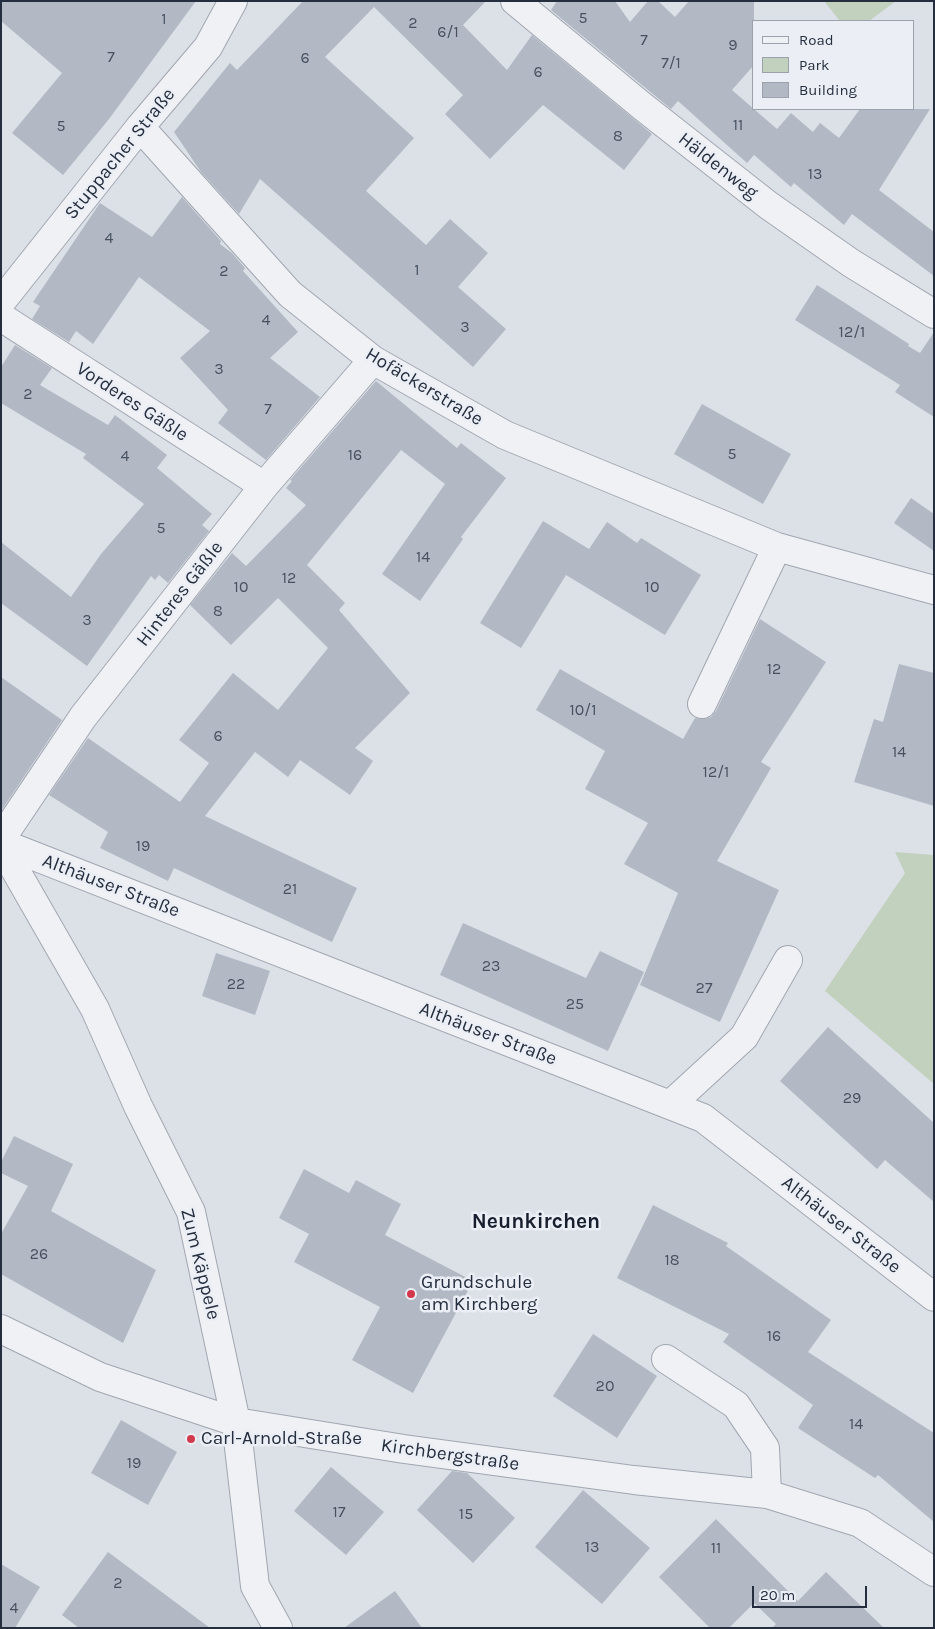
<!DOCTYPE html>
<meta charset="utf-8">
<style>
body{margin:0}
#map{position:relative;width:935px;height:1629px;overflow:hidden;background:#dce0e7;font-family:Karla,sans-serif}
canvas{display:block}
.frame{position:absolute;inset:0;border:2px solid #252e3e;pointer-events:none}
.legend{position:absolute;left:752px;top:20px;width:162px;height:90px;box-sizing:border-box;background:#ebeff5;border:1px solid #9ca2ac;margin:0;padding:6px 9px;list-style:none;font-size:15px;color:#252e3e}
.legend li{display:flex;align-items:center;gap:10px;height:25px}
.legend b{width:25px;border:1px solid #9ca2ac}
.scale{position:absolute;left:752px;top:1586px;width:115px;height:22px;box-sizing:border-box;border:2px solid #252e3e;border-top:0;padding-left:6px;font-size:15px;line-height:18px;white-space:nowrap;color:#252e3e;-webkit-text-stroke:4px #ebeff5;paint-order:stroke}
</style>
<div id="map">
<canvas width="935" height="1629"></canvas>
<div class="frame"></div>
<ul class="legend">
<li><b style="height:6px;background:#eff1f5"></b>Road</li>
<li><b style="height:14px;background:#c1d1bd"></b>Park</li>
<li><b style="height:14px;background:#b3b9c4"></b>Building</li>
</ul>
<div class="scale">20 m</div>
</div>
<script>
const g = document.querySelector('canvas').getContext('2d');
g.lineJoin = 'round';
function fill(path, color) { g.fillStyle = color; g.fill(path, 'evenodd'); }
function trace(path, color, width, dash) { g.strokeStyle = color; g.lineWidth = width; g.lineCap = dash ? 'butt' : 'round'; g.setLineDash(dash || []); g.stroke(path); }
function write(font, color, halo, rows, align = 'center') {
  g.font = font + ' Karla,sans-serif'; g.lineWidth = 5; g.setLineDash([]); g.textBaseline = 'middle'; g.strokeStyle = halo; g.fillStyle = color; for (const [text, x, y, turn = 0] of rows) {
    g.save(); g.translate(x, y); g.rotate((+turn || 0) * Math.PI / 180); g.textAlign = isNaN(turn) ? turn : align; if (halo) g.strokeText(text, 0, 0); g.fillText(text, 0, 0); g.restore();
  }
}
fill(new Path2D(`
 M 824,1 L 896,1 L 869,21 L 840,21 Z
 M 895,852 L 934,855 L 934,1084 L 825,991 L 905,873 Z`), '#c1d1bd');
fill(new Path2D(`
 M 1,1 L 196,1 L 109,119 L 63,175 L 12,133 L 62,73 L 1,21 Z
 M 303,1 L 486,1 L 463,25 L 507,70 L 532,35 L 652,134 L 624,170 L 543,105 L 490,159 L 445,114 L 463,95 L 374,7 L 325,57 L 414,138 L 366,191 L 426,245 L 450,219 L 488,253 L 458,287 L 506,329 L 473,367 L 260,179 L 239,214 L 201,172 L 174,132 L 230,63 L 237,70 Z
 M 557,1 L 615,1 L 630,22 L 648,1 L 658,1 L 675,17 L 689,1 L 754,1 L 754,65 L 732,90 L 777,129 L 791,113 L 813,132 L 820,123 L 839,138 L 860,109 L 930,109 L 879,190 L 934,232 L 934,276 L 852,214 L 844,225 L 794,183 L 791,187 L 754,155 L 747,163 L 678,101 L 671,109 L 551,10 Z
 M 182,197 L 221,241 L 220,244 L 232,253 L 245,268 L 243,271 L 298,332 L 270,358 L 320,397 L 266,460 L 218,423 L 228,410 L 180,358 L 210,331 L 139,277 L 93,344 L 76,331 L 69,342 L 32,319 L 40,306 L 33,302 L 100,203 L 152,237 Z
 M 817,285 L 909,344 L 908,346 L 920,353 L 934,332 L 934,417 L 895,392 L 900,385 L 795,320 Z
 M 15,345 L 52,368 L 40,385 L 108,425 L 115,415 L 167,455 L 157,468 L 212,514 L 202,525 L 209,531 L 168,583 L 159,575 L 155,580 L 151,576 L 87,666 L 1,603 L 1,542 L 71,597 L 101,554 L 144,504 L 83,458 L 86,454 L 1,403 L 1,367 Z
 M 376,381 L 457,448 L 461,443 L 506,478 L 461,537 L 463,539 L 420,601 L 382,574 L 445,484 L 401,450 L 307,565 L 345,603 L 339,610 L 410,693 L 355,748 L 373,761 L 350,795 L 300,760 L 288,777 L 255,752 L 205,816 L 357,888 L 332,942 L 174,868 L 168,881 L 100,848 L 108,832 L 49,795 L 88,738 L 180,802 L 209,763 L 179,740 L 233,673 L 278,710 L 328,648 L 278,598 L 231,645 L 190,605 L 232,553 L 246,566 L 306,505 L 286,488 L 292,481 L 290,480 Z
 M 702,404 L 791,454 L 763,504 L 674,454 Z
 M 911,498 L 934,514 L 934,551 L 894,523 Z
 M 543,521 L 589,549 L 607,522 L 637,543 L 641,538 L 701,575 L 665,635 L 566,575 L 521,648 L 480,623 Z
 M 760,619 L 826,662 L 761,762 L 771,768 L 717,861 L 779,890 L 720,1022 L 640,985 L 678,893 L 624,864 L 648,823 L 585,789 L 605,751 L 536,710 L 560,669 L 683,739 L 695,718 L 704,719 L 711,717 L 716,711 Z
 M 899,664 L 934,673 L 934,806 L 854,782 L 874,719 L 883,722 Z
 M 1,677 L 62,720 L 1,811 Z
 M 463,923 L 586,978 L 600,951 L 644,972 L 608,1051 L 440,975 Z
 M 216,953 L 270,971 L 255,1015 L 202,996 Z
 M 828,1027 L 934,1123 L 934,1202 L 885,1160 L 877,1169 L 780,1081 Z
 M 14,1136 L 73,1164 L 51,1211 L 156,1270 L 123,1343 L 1,1274 L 1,1234 L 28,1186 L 1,1173 L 1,1162 Z
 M 304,1169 L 349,1193 L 356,1180 L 401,1204 L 385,1235 L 473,1281 L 413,1393 L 352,1360 L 380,1307 L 294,1262 L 309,1234 L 279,1218 Z
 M 653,1205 L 728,1243 L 726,1246 L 831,1320 L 808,1352 L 934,1433 L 934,1522 L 878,1475 L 875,1478 L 798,1428 L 813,1405 L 723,1342 L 729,1334 L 617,1278 Z
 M 593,1334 L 657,1376 L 617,1438 L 553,1396 Z
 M 121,1420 L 177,1452 L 148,1505 L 91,1473 Z
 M 331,1467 L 384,1512 L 346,1555 L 294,1511 Z
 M 452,1471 L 467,1473 L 515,1518 L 473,1563 L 417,1510 Z
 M 583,1490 L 650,1548 L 602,1604 L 535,1547 Z
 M 716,1519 L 798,1601 L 826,1572 L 884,1628 L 772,1628 L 776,1624 L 754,1603 L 729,1628 L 710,1628 L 659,1577 Z
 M 108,1552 L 210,1628 L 79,1628 L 62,1615 Z
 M 1,1564 L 40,1587 L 15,1628 L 1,1628 Z
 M 395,1591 L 422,1628 L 344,1628 L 381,1601 Z`), '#b3b9c4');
const minor = new Path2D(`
 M 515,1 L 642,106 L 768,205 L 851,263 L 934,314
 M 140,127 L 290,294 L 373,360 L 505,435 L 777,547 L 934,590
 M 1,302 L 140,127 L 208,47 L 233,1
 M 1,317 L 264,486
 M 702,704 L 777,547
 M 1,839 L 83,717 L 264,486 L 373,360
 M 1,843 L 703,1118 L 934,1297
 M 1,845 L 95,1009 L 138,1106 L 191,1212 L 236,1422 L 255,1586 L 278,1628
 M 670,1105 L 744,1037 L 788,960
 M 1,1329 L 100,1377 L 236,1422 L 404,1449 L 634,1480 L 767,1494 L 860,1523 L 934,1572
 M 666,1359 L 736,1405 L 765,1448 L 767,1494`);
trace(minor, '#a1a7b1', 30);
trace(minor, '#eff1f5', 28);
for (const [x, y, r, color] of [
 [411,1294,5,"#d3394d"],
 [191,1439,5,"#d3394d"]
]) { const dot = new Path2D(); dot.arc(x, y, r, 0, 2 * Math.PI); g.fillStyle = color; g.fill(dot); trace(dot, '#ebeff5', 2); }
write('16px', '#485160', null, [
 ["5",583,18],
 ["1",164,19],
 ["2",413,23],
 ["6/1",448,32],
 ["7",644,40],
 ["9",733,45],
 ["7",111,57],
 ["6",305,58],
 ["7/1",671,63],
 ["6",538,72],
 ["11",738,125],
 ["5",61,126],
 ["8",618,136],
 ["13",815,174],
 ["4",109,238],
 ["1",417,270],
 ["2",224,271],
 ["4",266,320],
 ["3",465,327],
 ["12/1",852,332],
 ["3",219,369],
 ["2",28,394],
 ["7",268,409],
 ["5",732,454],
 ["16",355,455],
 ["4",125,456],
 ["5",161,528],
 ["14",423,557],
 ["12",289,578],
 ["10",241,587],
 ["10",652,587],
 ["8",218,611],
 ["3",87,620],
 ["12",774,669],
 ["10/1",583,710],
 ["6",218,736],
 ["14",899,752],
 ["12/1",716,772],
 ["19",143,846],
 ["21",290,889],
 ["23",491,966],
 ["22",236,984],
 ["27",704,988],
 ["25",575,1004],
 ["29",852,1098],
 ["26",39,1254],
 ["18",672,1260],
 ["16",774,1336],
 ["20",605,1386],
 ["14",856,1424],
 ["19",134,1463],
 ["17",339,1512],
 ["15",466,1514],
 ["13",592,1547],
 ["11",716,1548],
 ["2",118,1583],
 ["4",14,1608]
]);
write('19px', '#252e3e', '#ebeff5', [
 ["Stuppacher Straße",120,154,-51],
 ["Häldenweg",718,166,38],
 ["Hofäckerstraße",424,387,31],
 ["Vorderes Gäßle",132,402,33],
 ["Hinteres Gäßle",180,594,-52],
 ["Althäuser Straße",111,886,21],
 ["Althäuser Straße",488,1034,21],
 ["Althäuser Straße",841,1225,38],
 ["Zum Käppele",200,1264,76],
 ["Kirchbergstraße",450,1455,8]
]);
write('19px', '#252e3e', '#ebeff5', [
 ["Grundschule",421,1283],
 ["am Kirchberg",421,1305],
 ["Carl-Arnold-Straße",201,1439]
], 'left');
write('bold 21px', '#181f2e', '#ebeff5', [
 ["Neunkirchen",536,1222]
]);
</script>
